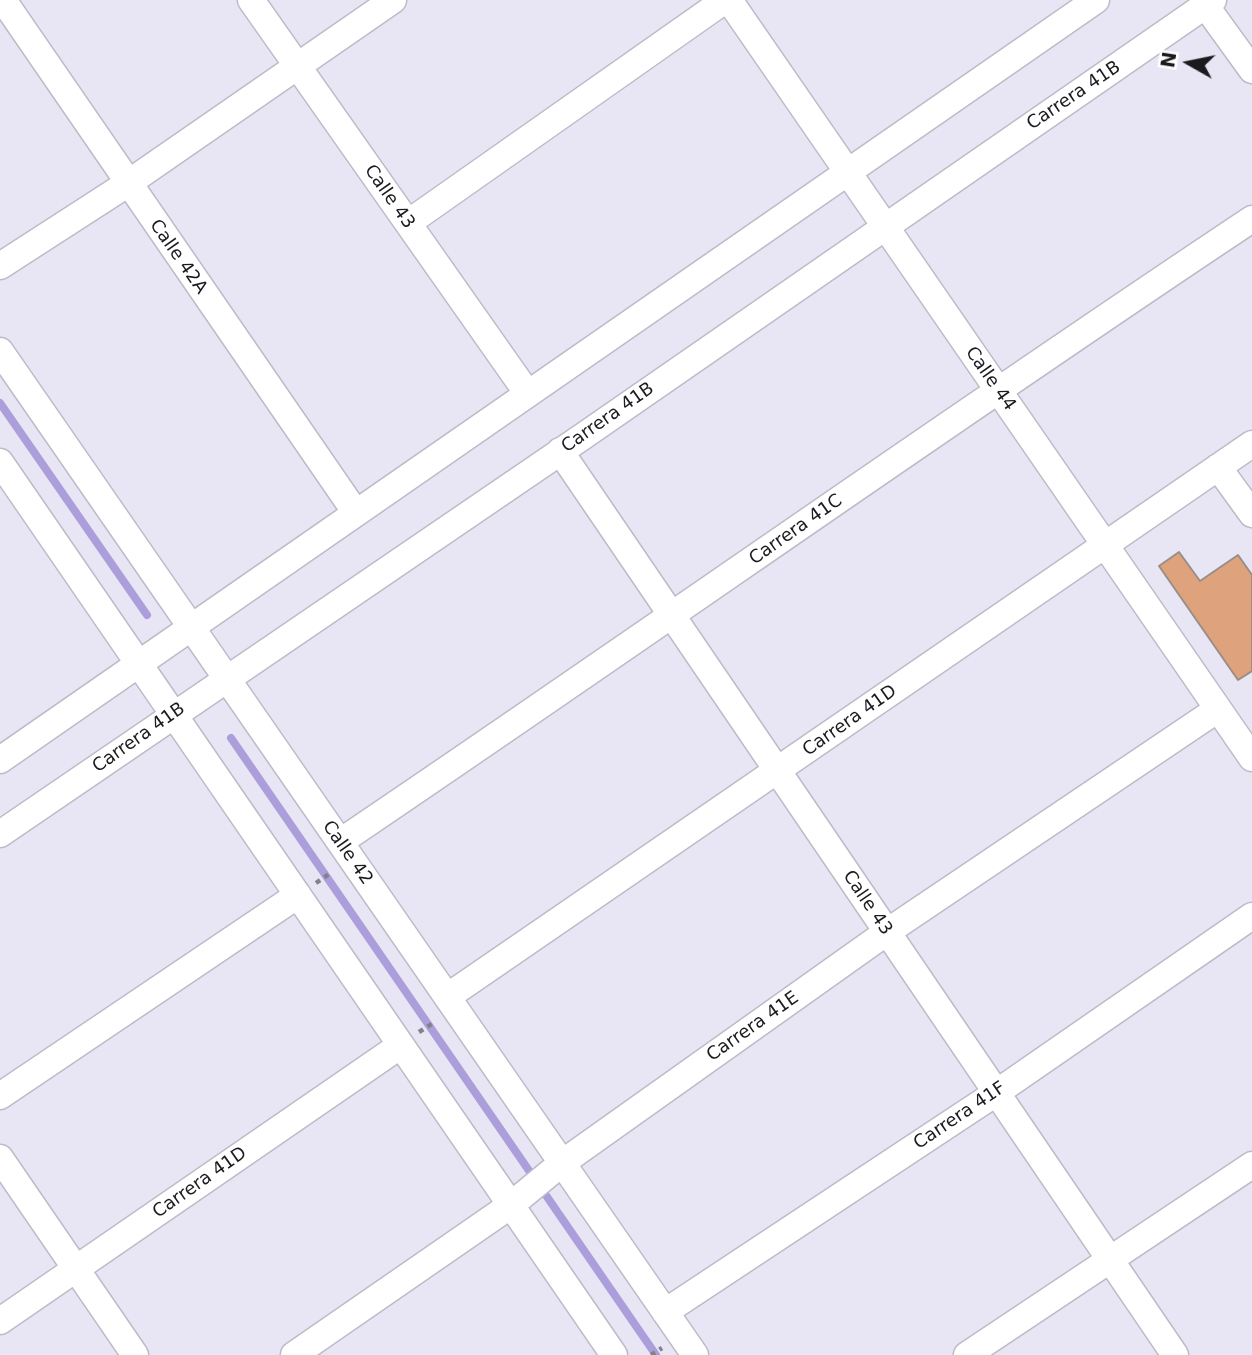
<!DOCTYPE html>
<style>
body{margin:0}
#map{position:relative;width:1252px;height:1355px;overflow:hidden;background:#e8e6f4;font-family:"DejaVu Sans",sans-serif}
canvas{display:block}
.north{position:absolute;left:1154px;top:28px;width:70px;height:70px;-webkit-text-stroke:5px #fff;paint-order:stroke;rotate:279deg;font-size:19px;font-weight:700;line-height:28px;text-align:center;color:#1b1a1e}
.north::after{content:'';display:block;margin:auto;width:24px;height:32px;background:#1b1a1e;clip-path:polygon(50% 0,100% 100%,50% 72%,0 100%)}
</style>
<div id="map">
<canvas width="1252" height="1355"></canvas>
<div class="north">N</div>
</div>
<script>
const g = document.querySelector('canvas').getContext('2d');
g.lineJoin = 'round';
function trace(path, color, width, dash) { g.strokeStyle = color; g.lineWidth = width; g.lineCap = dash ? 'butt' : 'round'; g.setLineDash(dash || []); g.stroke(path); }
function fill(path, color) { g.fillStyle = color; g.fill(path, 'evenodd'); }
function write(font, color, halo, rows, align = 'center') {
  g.font = font + ' "DejaVu Sans",sans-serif'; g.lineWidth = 6; g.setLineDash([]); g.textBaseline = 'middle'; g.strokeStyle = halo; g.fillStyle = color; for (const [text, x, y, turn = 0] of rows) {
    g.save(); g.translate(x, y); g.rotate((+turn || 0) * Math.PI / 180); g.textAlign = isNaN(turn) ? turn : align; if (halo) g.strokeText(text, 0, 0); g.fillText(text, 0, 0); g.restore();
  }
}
trace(new Path2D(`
 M 0,403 L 147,615
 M 231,738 L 656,1355`), '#ab9edb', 8);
const building = new Path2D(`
 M 1179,552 L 1200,581 L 1238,555 L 1252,575 L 1252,671 L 1238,680 L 1159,566 Z`);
fill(building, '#dea37c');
trace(building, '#9b8e87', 2);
const minor = new Path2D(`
 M 3,0 L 356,513
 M 251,0 L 528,394
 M 729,0 L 1252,758
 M 1205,5 L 1252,70
 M 408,223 L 725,0
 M 0,266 L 127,184 L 393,0
 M 0,351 L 695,1355
 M 560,451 L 1175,1355
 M 0,462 L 614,1355
 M 1218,467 L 1252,514
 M 0,760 L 1096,0
 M 0,834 L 582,437 L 1213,0
 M 340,842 C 645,636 945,423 1252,219
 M 447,997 L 1252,444
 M 0,1096 L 298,895
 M 0,1158 L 135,1355
 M 665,1312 L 996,1093 L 1252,916
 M 0,1321 L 401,1045
 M 294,1355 L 511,1205 L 562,1163 L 887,932 L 1218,709
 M 967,1355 L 1252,1165`);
trace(minor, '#bdbbc8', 29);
trace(new Path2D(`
 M 316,883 L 332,872
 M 419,1032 L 435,1022
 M 651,1355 L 662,1348`), '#83828b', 4.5, [5, 5]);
trace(minor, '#fff', 26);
write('18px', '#1b1a1e', '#fff', [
 ["Carrera 41B",1074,96,-34],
 ["Calle 43",389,197,55],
 ["Calle 42A",178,257,55],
 ["Calle 44",990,379,55],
 ["Carrera 41B",608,418,-35],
 ["Carrera 41C",796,530,-35],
 ["Carrera 41D",850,721,-35],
 ["Carrera 41B",139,738,-35],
 ["Calle 42",347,853,55],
 ["Calle 43",867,903,56],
 ["Carrera 41E",753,1027,-35],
 ["Carrera 41F",960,1116,-34],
 ["Carrera 41D",200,1183,-35]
]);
</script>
